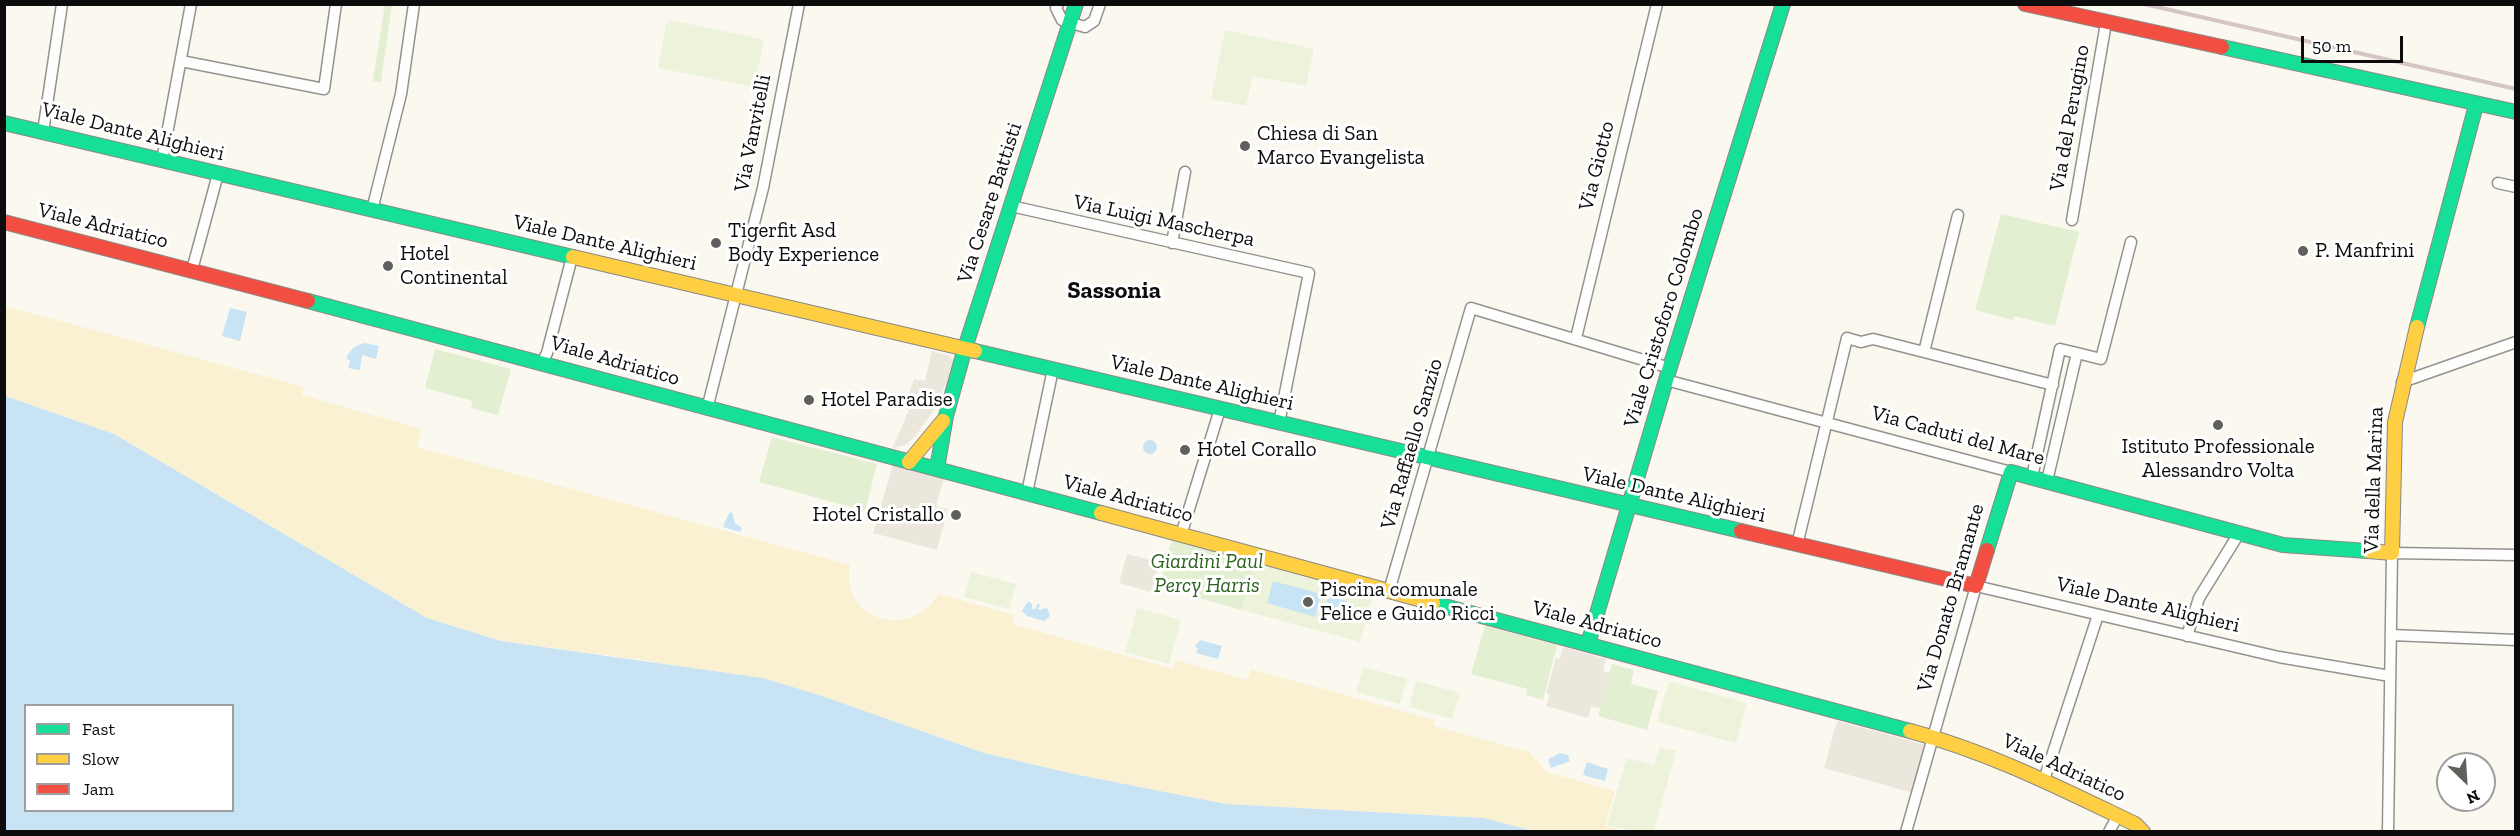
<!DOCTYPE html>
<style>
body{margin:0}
#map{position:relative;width:2520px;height:836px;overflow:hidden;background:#fbf8f0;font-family:"Zilla Slab",serif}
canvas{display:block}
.frame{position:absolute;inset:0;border:6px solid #0c0c0c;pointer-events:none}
.legend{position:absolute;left:24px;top:704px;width:210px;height:108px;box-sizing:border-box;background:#fff;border:2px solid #9e9e9e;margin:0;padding:8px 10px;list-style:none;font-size:18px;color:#0c0c0c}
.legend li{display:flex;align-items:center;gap:12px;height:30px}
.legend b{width:30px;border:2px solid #9e9e9e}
.north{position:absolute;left:2436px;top:752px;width:60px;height:60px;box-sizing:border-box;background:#fff;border:2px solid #9e9e9e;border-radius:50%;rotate:155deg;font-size:16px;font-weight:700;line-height:24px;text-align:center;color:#0c0c0c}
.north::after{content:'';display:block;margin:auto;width:21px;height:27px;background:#605f5c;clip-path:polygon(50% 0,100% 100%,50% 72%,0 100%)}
.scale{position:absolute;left:2301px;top:36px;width:102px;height:27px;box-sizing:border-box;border:3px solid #0c0c0c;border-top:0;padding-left:8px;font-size:18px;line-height:21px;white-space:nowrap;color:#0c0c0c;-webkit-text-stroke:4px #fff;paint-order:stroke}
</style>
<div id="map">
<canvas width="2520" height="836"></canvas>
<div class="frame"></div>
<ul class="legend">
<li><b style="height:8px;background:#16e098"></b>Fast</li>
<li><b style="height:8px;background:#ffcf43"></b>Slow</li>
<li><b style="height:8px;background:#f24e42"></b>Jam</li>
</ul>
<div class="north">N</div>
<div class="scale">50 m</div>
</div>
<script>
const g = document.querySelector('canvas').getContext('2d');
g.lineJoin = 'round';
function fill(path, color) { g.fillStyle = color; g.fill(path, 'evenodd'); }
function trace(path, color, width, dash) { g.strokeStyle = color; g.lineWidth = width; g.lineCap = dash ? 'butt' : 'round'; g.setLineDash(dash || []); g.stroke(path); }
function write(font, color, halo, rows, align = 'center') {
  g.font = font + ' "Zilla Slab",serif'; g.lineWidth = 6; g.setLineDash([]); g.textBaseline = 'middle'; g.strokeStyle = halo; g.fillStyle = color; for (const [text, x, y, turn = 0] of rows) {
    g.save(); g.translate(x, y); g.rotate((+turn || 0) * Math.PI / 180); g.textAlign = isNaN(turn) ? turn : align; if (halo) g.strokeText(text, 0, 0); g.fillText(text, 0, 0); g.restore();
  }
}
fill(new Path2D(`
 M 385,4 L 392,5 L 381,82 L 373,81 Z
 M 2001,214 L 2079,232 L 2055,326 L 2014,316 L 2013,320 L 1975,310 Z
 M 435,349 L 511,369 L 498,415 L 471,408 L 473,401 L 425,388 Z
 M 772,437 L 877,464 L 865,511 L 759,482 Z
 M 1172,539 L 1255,562 L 1242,610 L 1159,587 Z
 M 1485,626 L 1557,645 L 1543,700 L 1526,695 L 1528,689 L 1471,674 Z
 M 1612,664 L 1634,670 L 1631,684 L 1658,691 L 1647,730 L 1598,716 Z`), '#e3efd1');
fill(new Path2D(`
 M 5,306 L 304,387 L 302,395 L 421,429 L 417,447 L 850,565 C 839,620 910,641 939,594 L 1014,615 L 1012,624 L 1173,669 L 1176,660 L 1247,680 L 1251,669 L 1435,720 L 1434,726 L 1529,752 L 1546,772 L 1615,791 L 1605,826 L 1623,831 L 1533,831 L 1484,818 L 1226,804 L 1074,774 L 984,753 L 822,696 L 650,661 L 501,641 L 427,618 L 114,434 L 5,396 Z`), '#faf1d2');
fill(new Path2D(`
 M 671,20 L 764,40 L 754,87 L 658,68 L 666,24 Z
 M 1225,30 L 1314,49 L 1306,86 L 1253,76 L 1246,106 L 1211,99 Z
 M 1255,562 L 1373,594 L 1360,642 L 1242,610 Z
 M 971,572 L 1016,584 L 1009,609 L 964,597 Z
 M 1137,608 L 1181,620 L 1169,664 L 1125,652 Z
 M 1364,667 L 1407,679 L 1400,704 L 1356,692 Z
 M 1416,681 L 1460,693 L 1452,719 L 1409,707 Z
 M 1669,681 L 1747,703 L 1736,743 L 1657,722 Z
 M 1660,747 L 1676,751 L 1654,831 L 1631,831 L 1607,825 L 1627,758 L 1654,765 Z`), '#edf3db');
fill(new Path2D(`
 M 932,351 L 949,356 L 953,360 L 947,382 L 935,408 L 917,434 L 907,444 L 892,449 L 909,410 L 904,408 L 914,379 L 925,381 Z
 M 893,464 L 944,477 L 936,506 L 948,509 L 937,550 L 873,533 Z
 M 1127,554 L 1159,562 L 1151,592 L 1119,583 Z
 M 1563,647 L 1606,659 L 1603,671 L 1610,673 L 1600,708 L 1591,707 L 1588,718 L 1546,706 L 1550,695 L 1546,693 L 1556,658 L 1560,659 Z
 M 1837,721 L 1926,745 L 1913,793 L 1824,768 Z`), '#ebe7dc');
fill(new Path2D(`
 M 230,308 L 247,312 L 240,341 L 222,336 Z
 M 365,343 L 379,346 L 376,359 L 362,355 L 360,370 L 348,368 L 350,361 L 346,358 C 351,349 355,345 365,343 Z
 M 5,396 L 114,434 L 427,618 L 501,641 L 763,678 L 822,696 L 984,753 L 1074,774 L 1226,804 L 1484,818 L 1533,831 L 5,831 ZM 26,706 L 232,706 L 232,810 L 26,810 Z
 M1143 447a7 7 0 1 1 14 0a7 7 0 1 1-14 0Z
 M 732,512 L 735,523 L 742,528 L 740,532 L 723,527 L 729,513 Z
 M 1273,581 L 1321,594 L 1315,617 L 1267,603 Z
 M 1328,596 L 1347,601 L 1343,615 L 1325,610 Z
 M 1028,601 L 1032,604 L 1032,609 L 1035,609 L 1038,603 L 1040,605 L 1038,610 L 1047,608 L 1050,616 L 1044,621 L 1027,616 L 1022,611 Z
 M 1200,640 L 1222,646 L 1218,659 L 1196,653 L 1198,649 L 1195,646 Z
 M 1560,753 L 1568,755 L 1570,761 L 1551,768 L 1548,759 Z
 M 1587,762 L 1608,769 L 1605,781 L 1583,775 Z`), '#c8e4f4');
const street = new Path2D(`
 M 1058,4 L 1056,8 L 1062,20 L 1085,27 L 1094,21 L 1100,4
 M 181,61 L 324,89 L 336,4
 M 43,132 L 62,4
 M 162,161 L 191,4
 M 2498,183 L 2516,187
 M 1011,206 L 1309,273 L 1279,423
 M 372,210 L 401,94 L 414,4
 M 2072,220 L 2106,23
 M 1172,243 L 1185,172
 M 192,270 L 218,174
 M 1576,338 L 1657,4
 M 1924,352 L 1958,215
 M 2077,353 L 2101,359 L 2131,242
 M 542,363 L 547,353 L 572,257
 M 1666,380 L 2011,472
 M 2402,382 L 2516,342
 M 707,409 L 763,188 L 799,4
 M 2032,477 L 2060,349 L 2077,353 L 2047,481
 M 1027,493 L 1053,369
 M 1181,535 L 1220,409
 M 1797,545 L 1847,338 L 1861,342 L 1873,339 L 2053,385
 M 1389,591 L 1471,308 L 1670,368
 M 2391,635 L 2516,640
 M 2187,636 L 2199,598 L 2238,535
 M 2044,780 L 2098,615
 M 1906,832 L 1976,586 L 2279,657 L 2390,676
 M 2109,832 L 2118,815
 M 2388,832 L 2392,553 L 2516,555`);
const fast = new Path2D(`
 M 2222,47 L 2516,112
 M 4,123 L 573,257
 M 308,301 L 1101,513
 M 2417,327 L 2476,105
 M 975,351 L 1741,531
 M 937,469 L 946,416 L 965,348 L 1076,4
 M 1987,550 L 2011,472 L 2283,545 L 2368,551
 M 1433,603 L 1910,731
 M 1588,644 L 1666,380 L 1783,4`);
const slow = new Path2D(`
 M 573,257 L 975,351
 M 909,462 L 943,421
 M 1101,513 L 1433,603
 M 2368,551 L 2392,553 L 2395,422 L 2417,327
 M 1910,731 C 1989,752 2062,789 2135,824 L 2143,832`);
const jam = new Path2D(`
 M 2025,4 L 2222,47
 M 4,222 L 308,301
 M 1741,531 L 1976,586 L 1987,550`);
trace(street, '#94928f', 13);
trace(fast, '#8a8985', 16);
trace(slow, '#8a8985', 16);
trace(jam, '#8a8985', 16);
trace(street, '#fefefd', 10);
trace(fast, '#16e098', 14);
trace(slow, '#ffcf43', 14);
trace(jam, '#f24e42', 14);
trace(new Path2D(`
 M 2144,4 L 2516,89`), '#d6c5c5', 4);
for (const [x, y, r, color] of [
 [1245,146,6,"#605f5c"],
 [716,243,6,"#605f5c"],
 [2303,251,6,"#605f5c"],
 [388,266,6,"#605f5c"],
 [809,400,6,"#605f5c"],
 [2218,425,6,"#605f5c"],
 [1185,450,6,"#605f5c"],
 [956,515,6,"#605f5c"],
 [1308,602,6,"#605f5c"]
]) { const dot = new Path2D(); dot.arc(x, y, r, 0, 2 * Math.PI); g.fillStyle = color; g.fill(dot); trace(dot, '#fff', 2); }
write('21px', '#0c0c0c', '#fff', [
 ["Via del Perugino",2070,118,-80],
 ["Viale Dante Alighieri",133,132,14],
 ["Via Vanvitelli",753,133,-79],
 ["Via Giotto",1597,166,-76],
 ["Via Cesare Battisti",990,203,-72],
 ["Via Luigi Mascherpa",1164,221,12],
 ["Viale Adriatico",103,226,14],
 ["Viale Dante Alighieri",605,243,13],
 ["Viale Cristoforo Colombo",1664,318,-73],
 ["Viale Adriatico",615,361,16],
 ["Viale Dante Alighieri",1202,383,13],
 ["Via Caduti del Mare",1958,436,15],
 ["Via Raffaello Sanzio",1412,444,-74],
 ["Via della Marina",2374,480,-88],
 ["Viale Dante Alighieri",1674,495,13],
 ["Viale Adriatico",1128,499,15],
 ["Via Donato Bramante",1951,598,-74],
 ["Viale Dante Alighieri",2148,605,13],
 ["Viale Adriatico",1597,625,15],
 ["Viale Adriatico",2064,768,25]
]);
write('21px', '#0c0c0c', '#fff', [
 ["Chiesa di San",1257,134],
 ["Marco Evangelista",1257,158],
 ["Tigerfit Asd",728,231],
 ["Body Experience",728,255],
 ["P. Manfrini",2315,251],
 ["Hotel",400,254],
 ["Continental",400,278],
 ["Hotel Paradise",821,400],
 ["Istituto Professionale",2218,447,"center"],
 ["Alessandro Volta",2218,471,"center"],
 ["Hotel Corallo",1197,450],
 ["Hotel Cristallo",944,515,"right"],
 ["Piscina comunale",1320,590],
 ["Felice e Guido Ricci",1320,614]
], 'left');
write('italic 21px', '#2c631e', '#fff', [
 ["Giardini Paul",1207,562],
 ["Percy Harris",1207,586]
]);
write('bold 24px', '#0c0c0c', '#fff', [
 ["Sassonia",1114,291]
]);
</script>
